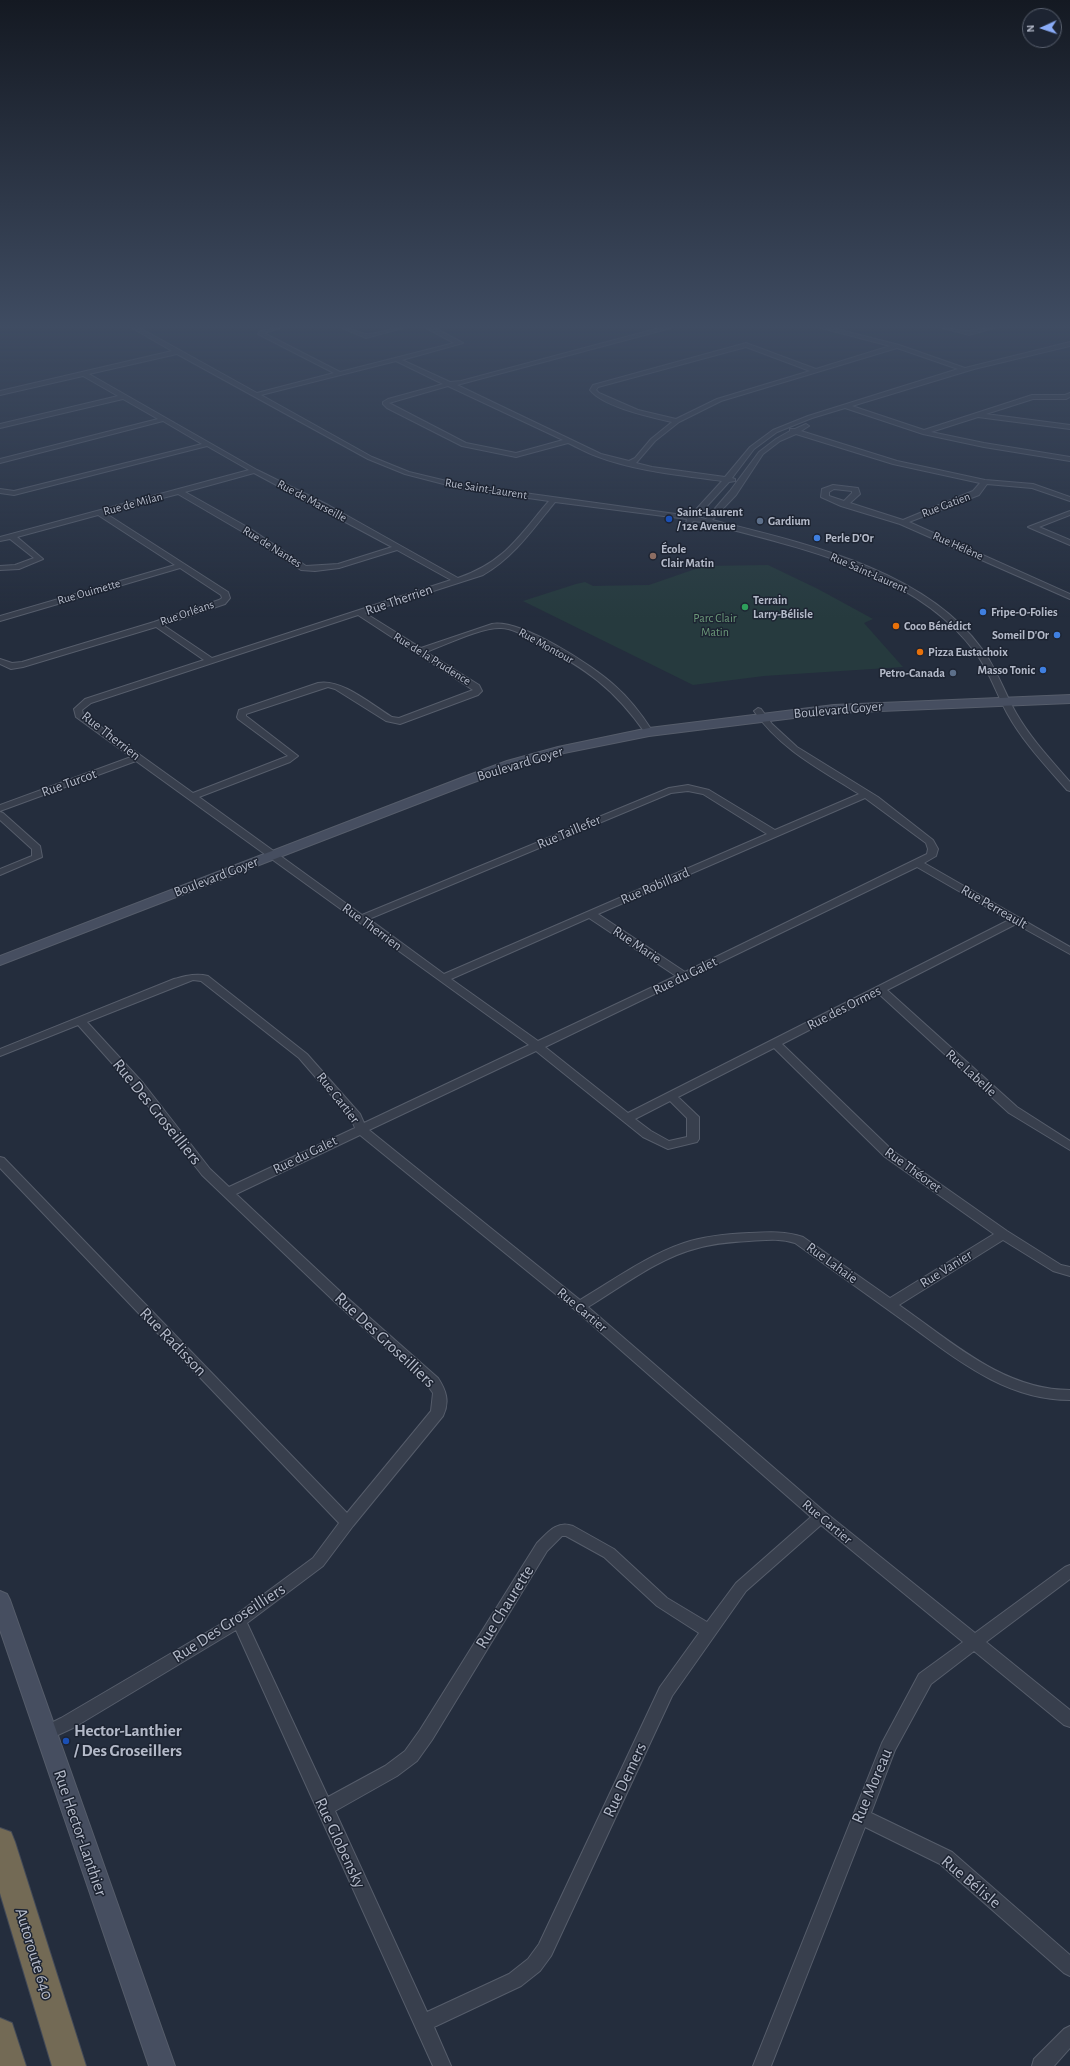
<!DOCTYPE html>
<meta charset="utf-8">
<style>
body{margin:0}
#map{position:relative;width:1070px;height:2066px;overflow:hidden;background:#242d3d;font-family:"Alegreya Sans",sans-serif}
canvas{display:block}
.north{position:absolute;left:1022px;top:8px;width:40px;height:40px;box-sizing:border-box;background:#1d2432;border:1px solid #59606e;border-radius:50%;rotate:267deg;font-size:11px;font-weight:700;line-height:16px;text-align:center;color:#b4bac9}
.north::after{content:'';display:block;margin:auto;width:14px;height:18px;background:#8aacf8;clip-path:polygon(50% 0,100% 100%,50% 72%,0 100%)}
</style>
<div id="map">
<canvas width="1070" height="2066"></canvas>
<div class="north">N</div>
</div>
<script>
const g = document.querySelector('canvas').getContext('2d');
g.lineJoin = 'round';
function fill(path, color) { g.fillStyle = color; g.fill(path, 'evenodd'); }
function trace(path, color, width, dash) { g.strokeStyle = color; g.lineWidth = width; g.lineCap = dash ? 'butt' : 'round'; g.setLineDash(dash || []); g.stroke(path); }
function write(font, color, halo, rows, align = 'center') {
  g.font = font + ' "Alegreya Sans",sans-serif'; g.lineWidth = 3; g.setLineDash([]); g.textBaseline = 'middle'; g.strokeStyle = halo; g.fillStyle = color; for (const [text, x, y, turn = 0] of rows) {
    g.save(); g.translate(x, y); g.rotate((+turn || 0) * Math.PI / 180); g.textAlign = isNaN(turn) ? turn : align; if (halo) g.strokeText(text, 0, 0); g.fillText(text, 0, 0); g.restore();
  }
}
fill(new Path2D(`
 M 768,565 L 818,589 L 873,619 L 864,623 L 903,667 L 764,676 L 693,685 L 523,601 L 576,584 L 585,582 L 593,586 L 649,585 L 704,566 Z`), '#263a3e');
const street = new Path2D(`
 M 132,328 L 140,328 L 257,393 L 334,373 L 258,334 L 260,331 L 280,328 L 264,333 L 340,372 L 454,343 L 426,328 L 435,328 L 463,343 L 402,360 L 450,382 L 461,381 L 659,328 L 671,328 L 457,385 L 601,454 L 629,461 L 635,458 L 651,439 L 672,422 C 651,417 603,407 590,390 L 593,385 L 746,343 L 816,369 L 890,346 L 821,328 L 833,328 L 899,345 L 965,368 L 1070,342 L 1070,346 L 974,369 L 852,406 L 924,430 L 1032,395 L 1065,395 L 1070,393 L 1070,397 L 1066,399 L 1033,399 L 986,414 L 1070,425 L 1070,429 L 978,417 L 931,432 L 984,443 L 1070,457 L 1070,461 L 984,447 L 923,434 L 845,408 L 812,418 L 777,432 L 754,449 L 732,478 L 735,479 L 735,481 L 729,482 L 697,517 L 706,519 L 730,491 L 759,452 L 776,439 L 790,431 L 790,429 L 795,429 L 806,424 L 809,426 L 801,431 L 897,461 L 985,480 L 1033,484 L 1070,497 L 1070,501 L 1032,488 L 987,484 L 979,495 L 909,522 L 1070,594 L 1070,599 L 900,524 L 841,506 L 821,497 L 822,489 L 833,485 L 858,488 L 860,494 L 850,503 L 903,520 L 973,491 L 980,483 L 893,464 L 796,434 L 780,441 L 763,454 L 736,495 L 712,520 C 803,543 924,569 982,649 C 997,669 1004,692 1016,713 C 1031,739 1051,760 1070,782 L 1070,791 L 1067,790 C 1046,766 1023,742 1007,713 C 996,693 989,670 975,652 C 917,572 800,548 710,524 L 702,526 L 702,522 L 693,521 L 692,523 L 686,523 L 687,519 L 555,502 C 533,529 514,557 483,575 L 365,613 L 421,648 L 492,624 C 521,619 592,665 614,685 C 629,698 642,715 653,732 L 652,734 L 646,734 C 614,688 586,669 538,643 C 527,637 513,628 501,628 C 482,627 445,645 426,652 L 479,685 L 482,691 L 478,695 L 400,724 L 386,721 L 335,689 L 328,687 L 246,714 L 246,716 L 298,756 L 290,762 L 199,797 L 362,915 L 669,788 L 688,785 L 709,790 L 775,830 L 859,794 C 820,769 781,750 754,711 L 758,708 L 761,709 L 772,724 L 797,747 L 878,797 L 933,840 L 938,849 L 936,856 L 924,863 L 1070,947 L 1070,954 L 1016,924 L 887,990 L 1017,1107 L 1070,1141 L 1070,1150 L 1009,1113 L 879,994 L 782,1044 L 893,1151 L 1007,1231 L 1061,1265 L 1070,1267 L 1070,1276 L 1053,1271 L 1003,1240 L 899,1305 C 951,1341 1003,1390 1070,1390 L 1070,1400 C 1003,1400 953,1356 901,1319 C 866,1294 830,1268 795,1243 C 780,1238 765,1240 749,1241 C 732,1242 715,1243 698,1248 C 658,1258 623,1286 588,1307 L 826,1513 L 975,1633 L 1065,1567 L 1070,1565 L 1070,1579 L 986,1642 L 1070,1710 L 1070,1727 L 1064,1725 L 974,1651 L 931,1684 L 895,1750 L 871,1813 L 952,1852 L 1070,1955 L 1070,1976 L 1064,1973 L 940,1864 L 865,1827 L 771,2066 L 753,2066 L 882,1743 L 919,1674 L 963,1642 L 821,1525 L 746,1591 L 672,1696 L 551,1956 L 540,1971 L 521,1986 L 434,2027 L 451,2066 L 433,2066 L 236,1630 L 73,1728 L 45,1741 L 39,1739 L 37,1734 L 39,1729 L 61,1718 L 233,1617 L 313,1558 L 339,1523 L 0,1168 L 0,1157 L 4,1158 L 347,1513 L 431,1411 L 433,1393 L 428,1386 L 334,1301 L 202,1175 L 135,1089 L 78,1025 L 0,1056 L 0,1049 L 174,979 C 186,976 196,973 208,976 L 307,1054 L 360,1114 L 364,1123 L 529,1045 L 136,761 L 0,811 L 0,805 L 131,757 L 76,717 L 74,709 L 85,699 L 204,660 L 156,627 L 23,667 L 11,669 L 0,664 L 0,659 L 12,663 L 22,662 L 154,622 L 219,600 L 222,598 L 221,595 L 180,568 L 0,621 L 0,616 L 175,565 L 98,515 L 17,537 L 43,559 L 19,569 L 0,570 L 0,566 L 15,565 L 34,558 L 10,539 L 0,541 L 0,537 L 249,470 L 207,446 L 14,495 L 0,493 L 0,489 L 14,491 L 202,444 L 163,421 L 0,463 L 0,459 L 158,419 L 123,399 L 0,428 L 0,424 L 118,396 L 83,376 L 0,395 L 0,391 L 172,351 ZM 746,347 L 810,371 L 717,399 L 676,419 L 638,410 L 599,393 L 596,390 L 598,387 ZM 897,348 L 958,369 L 808,416 L 773,430 L 750,447 L 725,477 L 652,467 L 636,463 L 655,441 L 679,422 L 721,401 ZM 177,354 L 368,459 L 405,474 L 459,488 L 549,501 C 518,537 505,562 458,578 L 328,505 L 257,470 L 89,374 ZM 396,361 L 443,384 L 388,399 L 383,402 L 383,404 L 387,408 L 462,446 L 516,457 L 568,443 C 577,447 587,453 596,456 C 635,471 680,475 722,481 L 690,516 L 459,484 L 409,472 L 372,457 L 261,395 ZM 448,386 L 563,440 L 516,453 L 466,443 L 389,403 ZM 254,473 L 392,547 L 338,564 L 306,566 L 249,528 L 185,492 ZM 834,489 L 852,491 L 852,493 L 844,501 L 829,496 L 829,492 ZM 178,494 L 243,532 L 301,570 L 315,571 L 339,568 L 397,550 L 451,580 L 212,658 L 163,625 L 225,604 L 230,598 L 228,592 L 105,513 ZM 358,615 L 473,690 L 399,718 L 392,717 C 372,705 341,678 318,683 L 239,710 L 237,717 L 238,719 L 288,756 L 193,793 L 83,714 L 82,710 L 91,703 ZM 688,791 L 703,794 L 767,834 L 444,974 L 369,919 L 671,793 ZM 865,798 L 926,843 L 928,849 L 927,854 L 685,972 L 598,914 ZM 917,867 L 1009,920 L 628,1113 L 545,1047 ZM 589,918 L 676,976 L 538,1041 L 451,979 ZM 193,980 L 201,981 L 299,1058 L 351,1118 L 355,1128 L 229,1187 L 210,1169 L 143,1083 L 87,1022 ZM 774,1048 L 885,1157 L 994,1234 L 890,1298 L 803,1237 C 785,1231 769,1232 749,1233 C 727,1234 705,1236 684,1243 C 646,1256 614,1280 580,1300 L 369,1130 L 536,1051 L 643,1137 L 668,1149 L 697,1142 L 699,1139 L 699,1117 L 678,1097 ZM 670,1101 L 687,1118 L 687,1137 L 669,1141 L 651,1131 L 635,1119 ZM 360,1135 L 574,1309 L 811,1517 L 736,1583 L 707,1622 L 667,1598 L 614,1549 L 573,1526 C 557,1520 548,1532 537,1543 L 420,1730 L 405,1751 L 385,1766 L 328,1797 L 247,1623 L 323,1566 L 353,1526 L 443,1416 C 450,1402 446,1390 438,1378 L 344,1295 L 236,1194 ZM 562,1536 L 566,1536 L 604,1557 L 657,1606 L 699,1633 L 660,1687 L 539,1944 L 528,1959 L 509,1974 L 427,2012 L 335,1811 L 397,1776 L 417,1761 L 432,1740 L 547,1551 Z
 M 342,328 C 352,328 361,334 367,334 C 379,334 390,328 403,328 L 366,338 Z
 M 943,328 C 952,328 963,332 970,331 C 978,330 985,328 994,328 L 969,335 Z
 M 1070,511 L 1070,515 L 1039,527 L 1070,540 L 1070,545 L 1028,527 Z
 M 0,812 L 3,813 L 40,846 L 42,857 L 0,875 L 0,869 L 32,856 L 32,849 L 0,820 Z
 M 1070,2026 L 1070,2048 L 1054,2066 L 1032,2066 L 1034,2059 L 1064,2029 Z`);
const secondary = new Path2D(`
 M 1070,695 L 1070,703 L 834,713 L 649,736 L 564,753 L 515,767 L 469,784 L 0,965 L 0,956 L 461,778 L 507,761 L 558,747 L 649,728 L 834,705 Z
 M 0,1591 L 7,1594 L 10,1600 L 175,2066 L 149,2066 L 0,1630 Z`);
const highway = new Path2D(`
 M 0,1828 L 11,1832 L 15,1842 L 86,2066 L 52,2066 L 0,1893 Z
 M 0,2018 L 12,2023 L 26,2066 L 0,2066 Z`);
trace(street, '#565d6b', 2);
trace(secondary, '#565d6b', 2);
trace(highway, '#434a58', 2);
fill(street, '#383f4d');
fill(secondary, '#464e60');
fill(highway, '#736a55');
const sky = g.createLinearGradient(0, 0, 0, 618);
sky.addColorStop(0, '#141922');
sky.addColorStop(0.53, '#3f4c62');
sky.addColorStop(1, '#3f4c6200');
g.fillStyle = sky;
g.fillRect(0, 0, 1070, 618);
for (const [x, y, r, color] of [
 [669,519,4,"#1a4fb4"],
 [760,521,4,"#5c6f8a"],
 [817,538,4,"#3f7fe0"],
 [653,556,4,"#8d6e63"],
 [745,607,4,"#2e9e5b"],
 [983,612,4,"#3f7fe0"],
 [896,626,4,"#e8710a"],
 [1057,635,4,"#3f7fe0"],
 [920,652,4,"#e8710a"],
 [1043,670,4,"#3f7fe0"],
 [953,673,4,"#5c6f8a"],
 [66,1741,4,"#1a4fb4"]
]) { const dot = new Path2D(); dot.arc(x, y, r, 0, 2 * Math.PI); g.fillStyle = color; g.fill(dot); trace(dot, '#1d2432', 1.5); }
write('12px', '#b4bac9', '#1d2432', [
 ["Rue Saint-Laurent",486,489,9],
 ["Rue de Marseille",312,501,28],
 ["Rue de Milan",133,504,-15],
 ["Rue Gatien",946,505,-21],
 ["Rue Hélène",958,546,24],
 ["Rue de Nantes",272,547,32],
 ["Rue Saint-Laurent",869,573,24],
 ["Rue Ouimette",89,592,-16],
 ["Rue Orléans",187,613,-19],
 ["Rue Montour",546,646,29],
 ["Rue de la Prudence",432,659,32]
]);
write('bold 12px', '#b4bac9', '#1d2432', [
 ["Saint-Laurent",677,512],
 ["/ 12e Avenue",677,526],
 ["Gardium",768,521],
 ["Perle D'Or",825,538],
 ["École",661,549],
 ["Clair Matin",661,563],
 ["Terrain",753,600],
 ["Larry-Bélisle",753,614],
 ["Fripe-O-Folies",991,612],
 ["Coco Bénédict",904,626],
 ["Someil D'Or",1049,635,"right"],
 ["Pizza Eustachoix",928,652],
 ["Masso Tonic",1035,670,"right"],
 ["Petro-Canada",945,673,"right"]
], 'left');
write('12px', '#6b9979', '#1d2432', [
 ["Parc Clair",715,618],
 ["Matin",715,632]
]);
write('14px', '#b4bac9', '#1d2432', [
 ["Rue Therrien",399,600,-19],
 ["Boulevard Goyer",838,710,-5],
 ["Rue Therrien",111,736,38],
 ["Boulevard Goyer",520,764,-17],
 ["Rue Turcot",69,783,-20],
 ["Rue Taillefer",569,832,-23],
 ["Boulevard Goyer",216,877,-21],
 ["Rue Robillard",655,886,-23],
 ["Rue Perreault",994,907,30],
 ["Rue Therrien",372,927,36],
 ["Rue Marie",637,945,34],
 ["Rue du Galet",685,976,-26],
 ["Rue des Ormes",844,1008,-27],
 ["Rue Labelle",971,1073,42],
 ["Rue Cartier",338,1098,52],
 ["Rue du Galet",305,1155,-26],
 ["Rue Théoret",913,1170,36],
 ["Rue Lahaie",832,1263,36],
 ["Rue Vanier",946,1269,-32],
 ["Rue Cartier",582,1310,40],
 ["Rue Cartier",827,1522,40]
]);
write('17px', '#b4bac9', '#1d2432', [
 ["Rue Des Groseilliers",157,1112,51],
 ["Rue Des Groseilliers",385,1340,43],
 ["Rue Radisson",173,1342,46],
 ["Rue Chaurette",505,1607,-58],
 ["Rue Des Groseilliers",229,1623,-33],
 ["Rue Demers",625,1780,-65],
 ["Rue Moreau",872,1786,-67],
 ["Rue Hector-Lanthier",80,1833,71],
 ["Rue Globensky",340,1843,65],
 ["Rue Bélisle",971,1882,40],
 ["Autoroute 640",34,1954,73]
]);
write('bold 17px', '#b4bac9', '#1d2432', [
 ["Hector-Lanthier",74,1731],
 ["/ Des Groseillers",74,1751]
], 'left');
</script>
